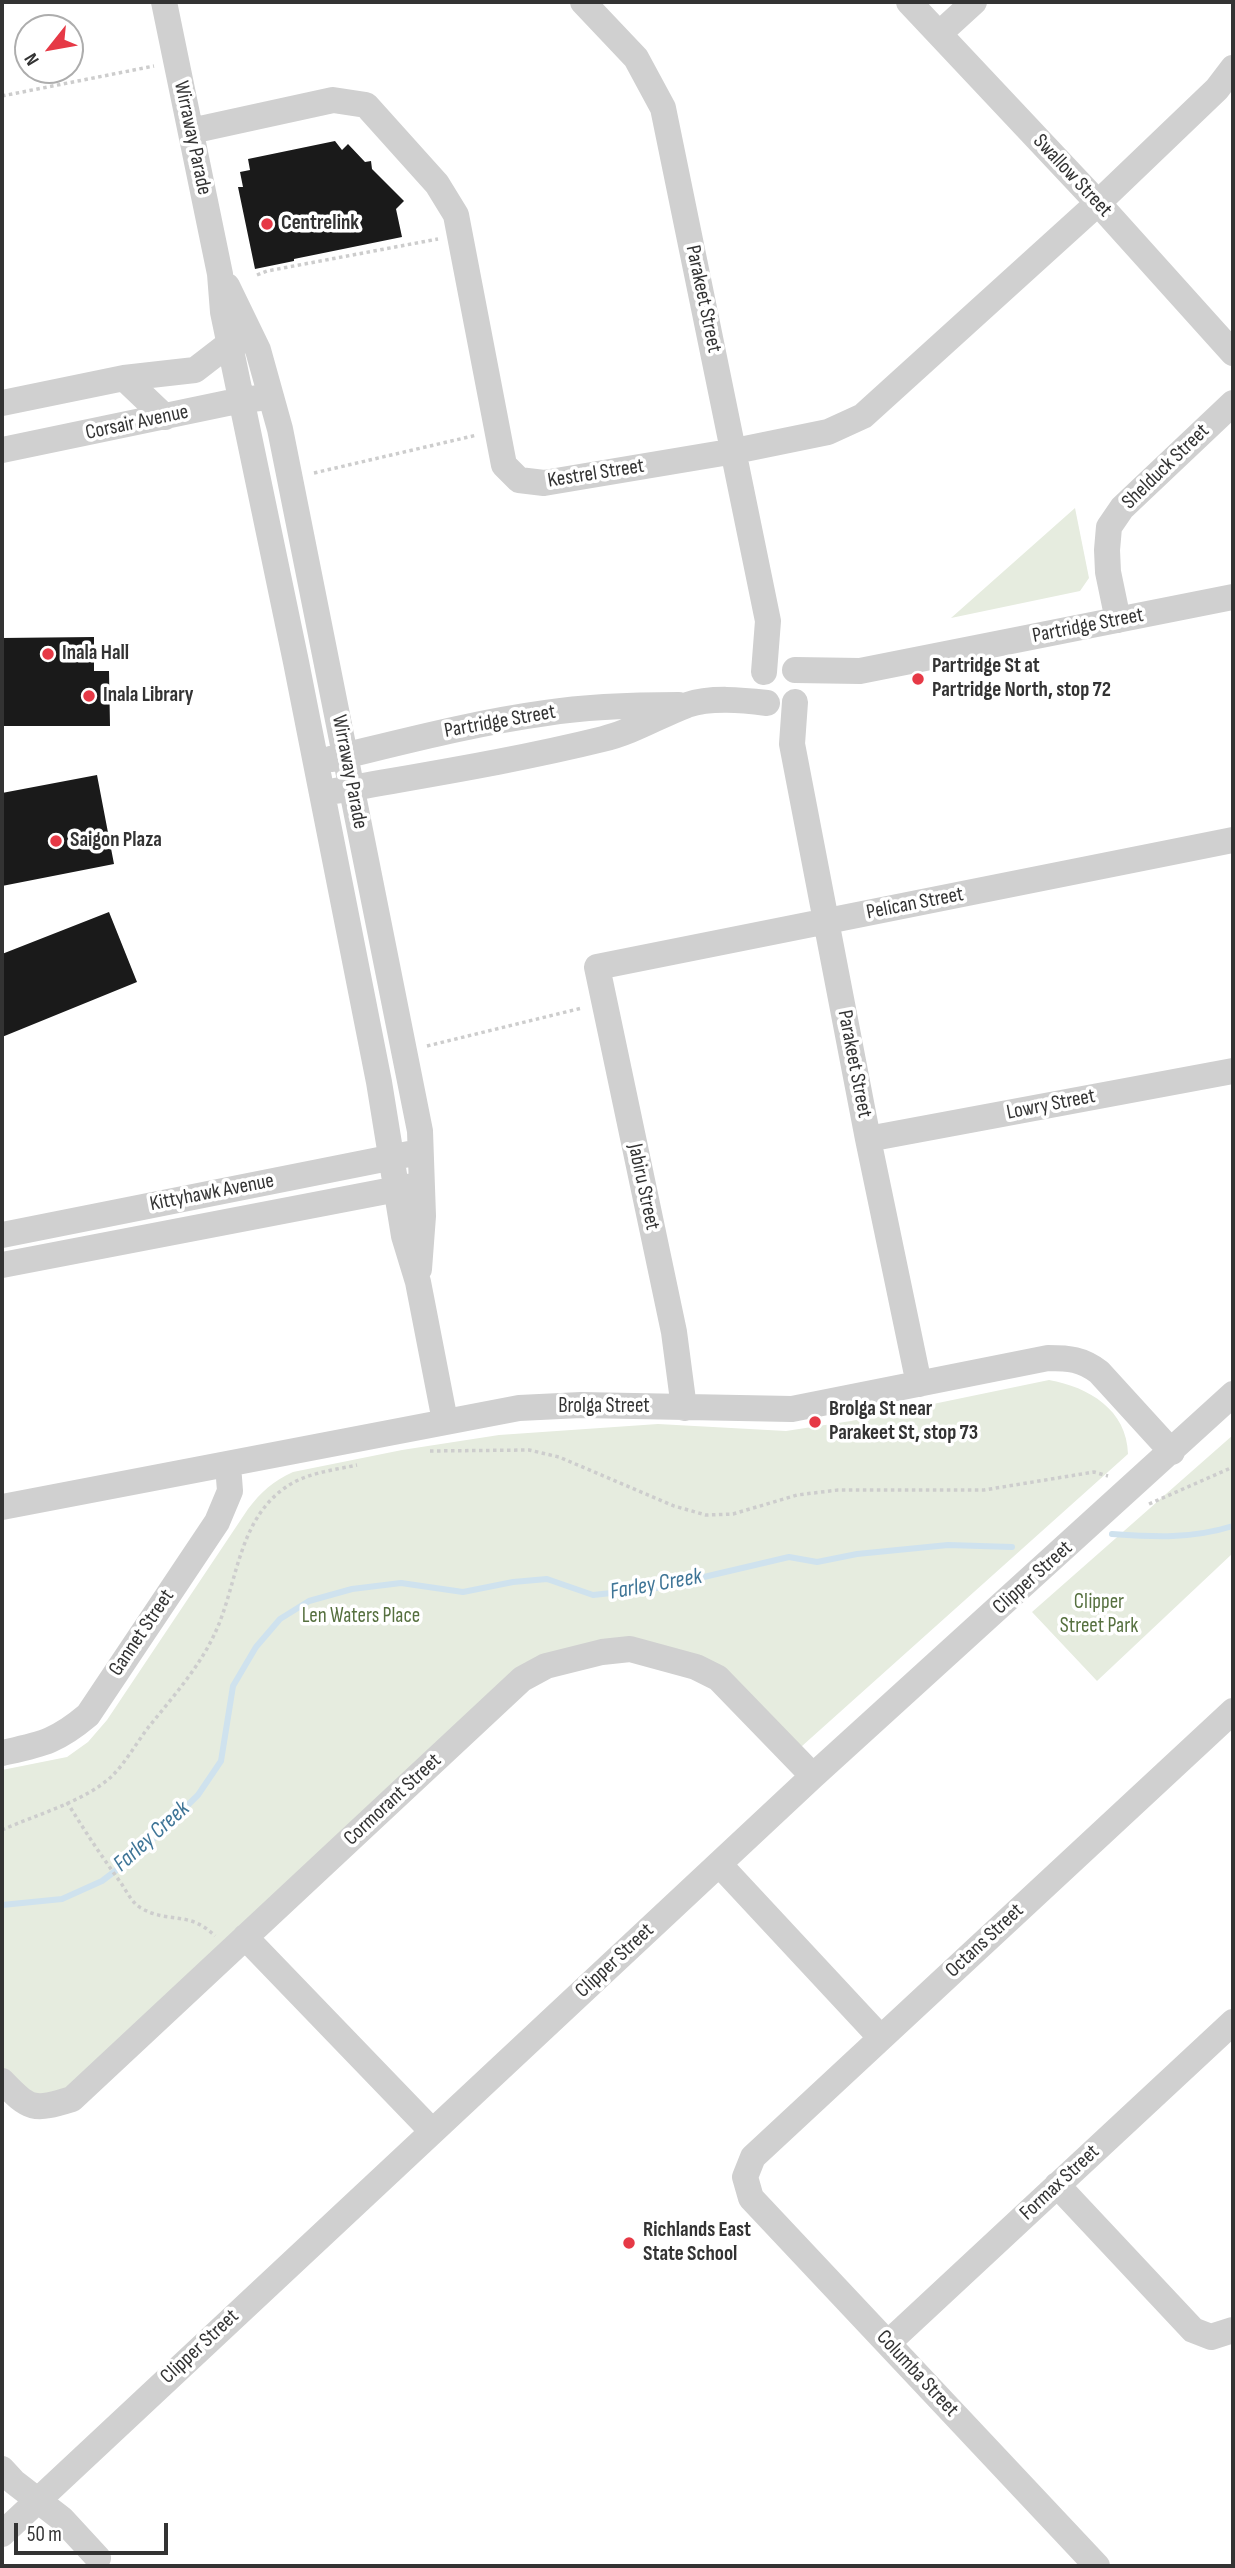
<!DOCTYPE html>
<style>
body{margin:0}
#map{position:relative;width:1235px;height:2568px;overflow:hidden;background:#fff;font-family:"Sofia Sans Condensed",sans-serif}
canvas{display:block}
.frame{position:absolute;inset:0;border:4px solid #333;pointer-events:none}
.north{position:absolute;left:14px;top:14px;width:70px;height:70px;box-sizing:border-box;background:#fff;border:2px solid #adadad;border-radius:50%;rotate:239deg;font-size:19px;font-weight:700;line-height:28px;text-align:center;color:#333}
.north::after{content:'';display:block;margin:auto;width:24px;height:32px;background:#e63946;clip-path:polygon(50% 0,100% 100%,50% 72%,0 100%)}
.scale{position:absolute;left:14px;top:2523px;width:154px;height:32px;box-sizing:border-box;border:4px solid #333;border-top:0;padding-left:9px;font-size:21px;line-height:24px;white-space:nowrap;color:#333;-webkit-text-stroke:5px #fff;paint-order:stroke}
</style>
<div id="map">
<canvas width="1235" height="2568"></canvas>
<div class="frame"></div>
<div class="north">N</div>
<div class="scale">50 m</div>
</div>
<script>
const g = document.querySelector('canvas').getContext('2d');
g.lineJoin = 'round';
function fill(path, color) { g.fillStyle = color; g.fill(path, 'evenodd'); }
function trace(path, color, width, dash) { g.strokeStyle = color; g.lineWidth = width; g.lineCap = dash ? 'butt' : 'round'; g.setLineDash(dash || []); g.stroke(path); }
function write(font, color, halo, rows, align = 'center') {
  g.font = font + ' "Sofia Sans Condensed",sans-serif'; g.lineWidth = 7; g.setLineDash([]); g.textBaseline = 'middle'; g.strokeStyle = halo; g.fillStyle = color; for (const [text, x, y, turn = 0] of rows) {
    g.save(); g.translate(x, y); g.rotate((+turn || 0) * Math.PI / 180); g.textAlign = isNaN(turn) ? turn : align; if (halo) g.strokeText(text, 0, 0); g.fillText(text, 0, 0); g.restore();
  }
}
fill(new Path2D(`
 M 1075,508 L 1089,578 L 1080,591 L 951,618 Z
 M 1049,1380 C 1089,1387 1127,1410 1128,1454 L 792,1755 L 718,1678 L 630,1649 L 546,1666 L 43,2108 L 2,2081 L 2,1770 L 67,1757 L 88,1742 L 107,1720 L 248,1509 C 261,1492 273,1481 293,1472 L 402,1450 L 499,1435 L 658,1424 L 786,1431 L 851,1421 Z
 M 1233,1435 L 1233,1553 L 1097,1681 L 1032,1612 Z`), '#e6ecdf');
trace(new Path2D(`
 M 1112,1534 C 1155,1537 1191,1539 1233,1526
 M 2,1905 L 62,1899 L 102,1881 L 140,1852 L 198,1795 L 221,1761 L 233,1686 L 256,1647 L 280,1619 L 309,1601 L 352,1589 L 401,1583 L 463,1592 L 513,1582 L 547,1579 L 593,1595 L 657,1588 L 789,1557 L 817,1562 L 857,1554 L 948,1545 L 1012,1547`), '#cfe2ee', 6);
fill(new Path2D(`
 M 335,141 L 342,150 L 348,144 L 365,162 L 371,161 L 372,169 L 404,201 L 396,209 L 402,237 L 294,259 L 294,261 L 255,269 L 238,187 L 243,187 L 240,172 L 250,170 L 248,159 Z
 M 94,637 L 94,671 L 109,671 L 110,726 L 2,726 L 2,638 Z
 M 97,775 L 114,864 L 2,886 L 2,793 Z
 M 109,912 L 137,982 L 2,1037 L 2,954 Z`), '#1a1a1a');
trace(new Path2D(`
 M 2,96 L 154,66
 M 257,275 L 267,271 L 438,239
 M 314,473 L 477,435
 M 427,1046 L 582,1008
 M 430,1451 L 529,1450 L 559,1457 L 674,1506 L 706,1515 L 733,1514 L 797,1495 L 838,1490 L 984,1490 L 1094,1472 L 1108,1476
 M 1149,1504 L 1233,1467
 M 67,1802 C 84,1830 102,1857 121,1883 C 127,1892 132,1903 141,1908 C 168,1924 189,1910 215,1936
 M 2,1830 C 35,1815 86,1801 112,1776 C 125,1763 136,1744 147,1729 C 171,1699 199,1668 215,1633 C 238,1584 237,1521 286,1487 C 306,1473 334,1470 357,1465`), '#cdcdcd', 3.5, [3.5, 3.5]);
trace(new Path2D(`
 M 164,2 L 220,274 L 223,312 L 296,662 L 379,1082 L 404,1236 L 418,1282 L 445,1421
 M 583,2 L 636,58 L 663,108 L 768,621 L 764,672
 M 909,2 L 1098,203 L 1233,353
 M 939,34 L 974,2
 M 191,131 L 333,100 L 366,105 L 437,184 L 456,215 L 504,465 L 519,480 L 544,483 L 735,451 L 828,432 L 863,416 L 1098,203 L 1217,89 L 1233,68
 M 227,286 L 258,350 L 280,429 L 420,1131 L 423,1216 L 419,1269
 M 124,378 L 165,417
 M 2,403 L 124,378 L 195,370 L 230,343
 M 2,450 L 242,400 L 260,398
 M 1118,620 L 1108,572 L 1107,550 L 1109,527 L 1122,508 L 1233,403
 M 795,670 L 860,671 L 1233,597
 M 795,702 L 792,744 L 868,1139 L 919,1384
 M 331,759 C 402,742 473,723 546,713 C 590,706 635,705 679,705
 M 335,791 C 424,775 514,761 603,739 C 633,732 658,716 687,705 C 711,697 742,700 767,703
 M 868,1139 L 1233,1071
 M 2,1235 L 409,1154
 M 2,1265 L 413,1186
 M 684,1408 L 674,1332 L 597,967 L 1233,840
 M 2,1507 L 519,1408 L 581,1405 L 792,1409 L 1048,1358 C 1069,1358 1082,1359 1099,1372 L 1172,1452
 M 2,1753 C 42,1744 56,1742 88,1715 L 217,1522 L 230,1491 L 228,1465
 M 719,1864 L 881,2038
 M 245,1937 L 432,2131
 M 2,2081 C 30,2110 33,2111 72,2099 L 522,1679 L 546,1666 L 602,1652 L 630,1649 L 696,1667 L 718,1678 L 813,1776
 M 1057,2185 L 1193,2330 L 1211,2337 L 1233,2330
 M 888,2343 L 1233,2022
 M 2,2469 L 14,2482 L 62,2519 L 98,2558
 M 2,2534 L 813,1776 L 1233,1394
 M 1097,2566 L 751,2198 L 745,2177 L 753,2157 L 1233,1711`), '#d0d0d0', 26);
for (const [x, y, r, color] of [
 [267,224,7,"#e63946"],
 [48,654,7,"#e63946"],
 [918,679,7,"#e63946"],
 [89,696,7,"#e63946"],
 [56,841,7,"#e63946"],
 [815,1422,7,"#e63946"],
 [629,2243,7,"#e63946"]
]) { const dot = new Path2D(); dot.arc(x, y, r, 0, 2 * Math.PI); g.fillStyle = color; g.fill(dot); trace(dot, '#fff', 2.5); }
write('21px', '#333', '#fff', [
 ["Wirraway Parade",192,138,78],
 ["Swallow Street",1072,176,47],
 ["Parakeet Street",703,299,78],
 ["Corsair Avenue",137,423,-12],
 ["Shelduck Street",1166,467,-44],
 ["Kestrel Street",596,474,-9],
 ["Partridge Street",1088,626,-11],
 ["Partridge Street",500,722,-10],
 ["Wirraway Parade",349,772,79],
 ["Pelican Street",915,904,-11],
 ["Parakeet Street",854,1064,79],
 ["Lowry Street",1051,1105,-11],
 ["Jabiru Street",643,1187,78],
 ["Kittyhawk Avenue",212,1193,-11],
 ["Brolga Street",604,1407],
 ["Clipper Street",1033,1578,-42],
 ["Gannet Street",142,1633,-56],
 ["Cormorant Street",393,1800,-43],
 ["Octans Street",985,1941,-43],
 ["Clipper Street",615,1961,-43],
 ["Formax Street",1060,2183,-43],
 ["Clipper Street",200,2347,-43],
 ["Columba Street",917,2374,47]
]);
write('bold 21px', '#333', '#fff', [
 ["Centrelink",281,224],
 ["Inala Hall",62,654],
 ["Partridge St at",932,667],
 ["Partridge North, stop 72",932,691],
 ["Inala Library",103,696],
 ["Saigon Plaza",70,841],
 ["Brolga St near",829,1410],
 ["Parakeet St, stop 73",829,1434],
 ["Richlands East",643,2231],
 ["State School",643,2255]
], 'left');
write('21px', '#56703f', '#fff', [
 ["Clipper",1099,1603],
 ["Street Park",1099,1627],
 ["Len Waters Place",361,1617]
]);
write('italic 23px', '#3f7597', '#fff', [
 ["Farley Creek",656,1585,-10],
 ["Farley Creek",152,1837,-42]
]);
</script>
